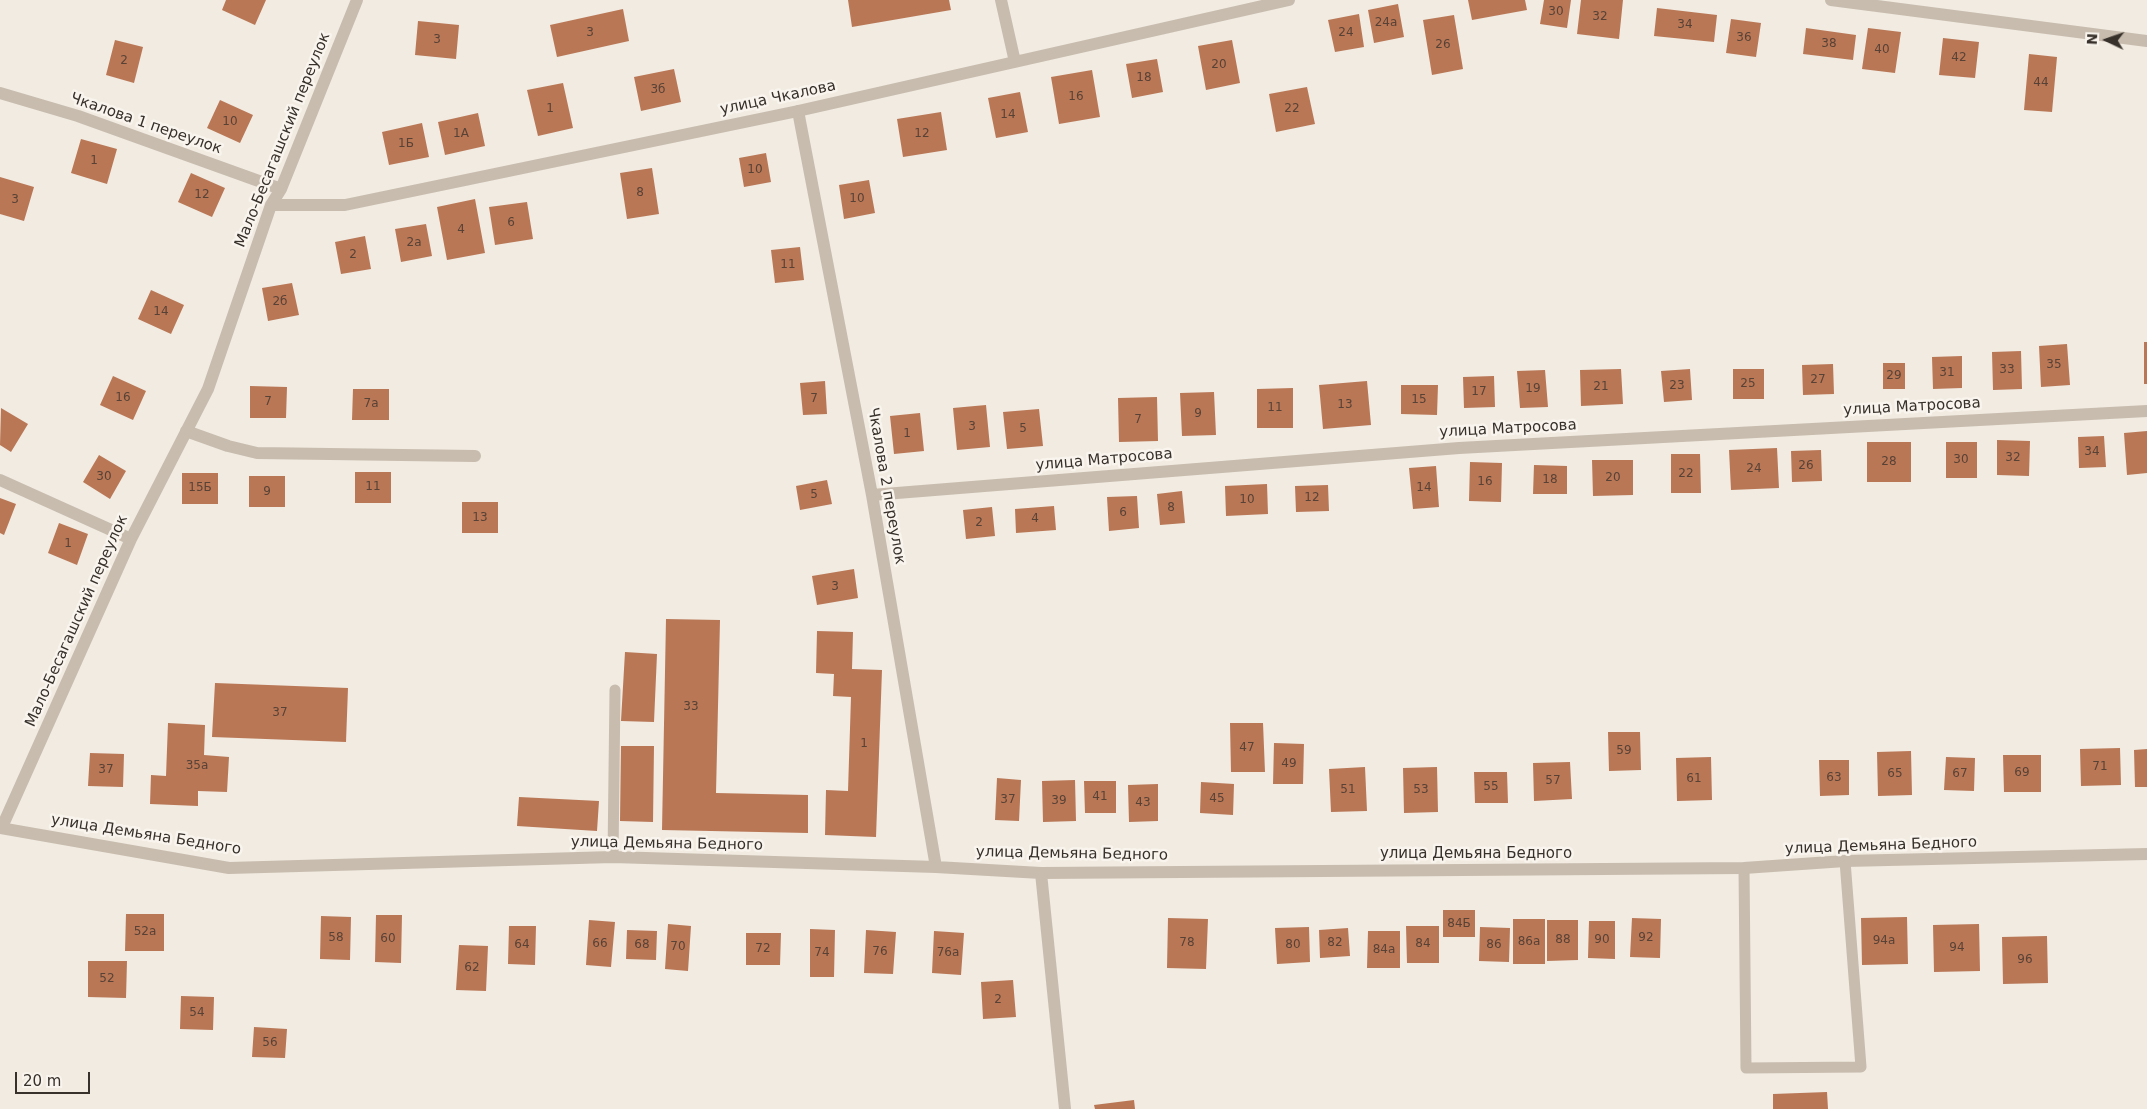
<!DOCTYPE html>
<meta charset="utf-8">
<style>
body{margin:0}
#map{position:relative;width:2147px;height:1109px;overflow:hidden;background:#f1ebe1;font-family:"DejaVu Sans",sans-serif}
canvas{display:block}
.north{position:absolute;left:2082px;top:15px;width:50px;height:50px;-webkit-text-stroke:4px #f9f4ed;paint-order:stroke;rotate:273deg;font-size:14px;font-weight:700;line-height:20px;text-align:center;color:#37302b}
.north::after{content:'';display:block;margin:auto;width:18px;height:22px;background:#37302b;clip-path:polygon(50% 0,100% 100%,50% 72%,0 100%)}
.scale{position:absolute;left:15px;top:1072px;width:75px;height:22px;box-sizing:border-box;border:2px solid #37302b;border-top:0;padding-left:6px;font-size:15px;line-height:18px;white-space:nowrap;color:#37302b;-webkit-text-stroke:4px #f9f4ed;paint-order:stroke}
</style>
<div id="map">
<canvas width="2147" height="1109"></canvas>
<div class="north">N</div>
<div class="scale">20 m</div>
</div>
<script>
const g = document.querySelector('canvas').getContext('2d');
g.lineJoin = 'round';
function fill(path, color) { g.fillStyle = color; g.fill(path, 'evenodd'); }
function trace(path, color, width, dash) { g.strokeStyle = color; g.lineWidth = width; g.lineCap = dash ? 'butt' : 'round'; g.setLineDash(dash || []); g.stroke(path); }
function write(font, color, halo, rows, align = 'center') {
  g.font = font + ' "DejaVu Sans",sans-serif'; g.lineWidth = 5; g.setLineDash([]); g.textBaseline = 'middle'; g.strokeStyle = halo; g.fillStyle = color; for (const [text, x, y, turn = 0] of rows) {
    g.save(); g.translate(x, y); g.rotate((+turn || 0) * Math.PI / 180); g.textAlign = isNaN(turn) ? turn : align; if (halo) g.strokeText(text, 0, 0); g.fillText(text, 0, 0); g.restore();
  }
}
fill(new Path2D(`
 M 226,0 L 266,0 L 255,25 L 222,10 Z
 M 848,0 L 949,0 L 951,10 L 852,27 Z
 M 1468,0 L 1525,0 L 1527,10 L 1472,20 Z
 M 1544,0 L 1571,0 L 1567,28 L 1540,24 Z
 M 1581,0 L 1623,0 L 1619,39 L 1577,34 Z
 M 1398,4 L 1404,37 L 1374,43 L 1368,10 Z
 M 1657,8 L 1717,15 L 1714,42 L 1654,36 Z
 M 623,9 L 629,41 L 557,57 L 550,25 Z
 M 1359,14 L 1364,47 L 1335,52 L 1328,20 Z
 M 1454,15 L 1463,69 L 1432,75 L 1423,20 Z
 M 1731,19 L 1761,23 L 1756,57 L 1726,53 Z
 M 418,21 L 459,25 L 456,59 L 415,55 Z
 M 1806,28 L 1856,35 L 1853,60 L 1803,54 Z
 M 1868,28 L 1901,32 L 1895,73 L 1862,69 Z
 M 1943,38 L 1979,42 L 1975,78 L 1939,75 Z
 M 115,40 L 143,47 L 134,83 L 106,75 Z
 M 1232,40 L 1240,83 L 1206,90 L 1198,46 Z
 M 2029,54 L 2057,57 L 2052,112 L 2024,110 Z
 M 1157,59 L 1163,92 L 1132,98 L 1126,64 Z
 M 674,69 L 681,102 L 641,111 L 634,77 Z
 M 1092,70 L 1100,117 L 1059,124 L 1051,77 Z
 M 563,83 L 573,128 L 538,136 L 527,90 Z
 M 1307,87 L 1315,124 L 1276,132 L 1269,94 Z
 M 1020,92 L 1028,132 L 996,138 L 988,98 Z
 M 220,100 L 253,115 L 240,143 L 207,128 Z
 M 941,112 L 947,150 L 903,157 L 897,119 Z
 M 478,113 L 485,146 L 445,155 L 438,122 Z
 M 422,123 L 429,157 L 389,165 L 382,132 Z
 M 81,139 L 117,149 L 107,184 L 71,173 Z
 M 766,153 L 771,182 L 744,187 L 739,158 Z
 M 652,168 L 659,214 L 627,219 L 620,173 Z
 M 191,173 L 225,188 L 212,217 L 178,202 Z
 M 0,177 L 34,187 L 24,221 L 0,214 Z
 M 869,180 L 875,213 L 844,219 L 839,185 Z
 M 475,199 L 485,253 L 447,260 L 437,207 Z
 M 527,202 L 533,239 L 495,245 L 489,207 Z
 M 426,224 L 432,256 L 401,262 L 395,229 Z
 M 365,236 L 371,269 L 341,274 L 335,242 Z
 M 800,247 L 804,280 L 775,283 L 771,250 Z
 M 292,283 L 299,315 L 268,321 L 262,288 Z
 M 151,290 L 184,305 L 171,334 L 138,319 Z
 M 2144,342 L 2147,342 L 2147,384 L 2144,384 Z
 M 2067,344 L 2070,385 L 2041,387 L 2039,346 Z
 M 2021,351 L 2022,389 L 1993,390 L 1992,352 Z
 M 1962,356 L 1962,388 L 1933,389 L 1932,357 Z
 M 1883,363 L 1905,363 L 1905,389 L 1883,389 Z
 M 1833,364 L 1834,394 L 1803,395 L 1802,365 Z
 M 1621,369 L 1623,404 L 1581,406 L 1580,370 Z
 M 1690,369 L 1692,400 L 1664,402 L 1661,371 Z
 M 1733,369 L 1764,369 L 1764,399 L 1733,399 Z
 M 1545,370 L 1548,407 L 1520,408 L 1517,371 Z
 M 113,376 L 146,391 L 133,420 L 100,405 Z
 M 1494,376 L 1495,407 L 1464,408 L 1463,377 Z
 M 825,381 L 827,414 L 803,415 L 800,383 Z
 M 1367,381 L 1371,425 L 1323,429 L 1319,385 Z
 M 1401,385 L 1438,385 L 1437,415 L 1401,414 Z
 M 250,386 L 287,387 L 286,418 L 250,418 Z
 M 1293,388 L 1293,428 L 1257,428 L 1257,389 Z
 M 353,389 L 389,389 L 389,420 L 352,420 Z
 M 1214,392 L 1216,435 L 1182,436 L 1180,393 Z
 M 1157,397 L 1158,441 L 1119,442 L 1118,398 Z
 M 986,405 L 990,447 L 957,450 L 953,408 Z
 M 1,408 L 28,424 L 11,452 L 0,445 Z
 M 1039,409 L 1043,446 L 1007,449 L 1003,412 Z
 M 920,413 L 924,451 L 894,454 L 890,416 Z
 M 2147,431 L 2147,473 L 2127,475 L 2124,433 Z
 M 2104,436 L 2106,467 L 2079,468 L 2078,437 Z
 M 1997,440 L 2030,441 L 2029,476 L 1997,475 Z
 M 1867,442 L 1911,442 L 1911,482 L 1867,482 Z
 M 1946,442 L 1977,442 L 1977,478 L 1946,478 Z
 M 1777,448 L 1779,488 L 1731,490 L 1729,450 Z
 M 1821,450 L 1822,481 L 1792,482 L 1791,451 Z
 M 1671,454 L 1700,454 L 1701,493 L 1671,493 Z
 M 99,455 L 126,471 L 110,499 L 83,482 Z
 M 1592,460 L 1633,460 L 1633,495 L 1593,496 Z
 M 1470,462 L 1502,463 L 1501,502 L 1469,501 Z
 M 1534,465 L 1567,466 L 1567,494 L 1533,494 Z
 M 1436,466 L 1439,507 L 1413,509 L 1409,468 Z
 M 355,472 L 391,472 L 391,503 L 355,503 Z
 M 182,473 L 218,473 L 218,504 L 182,504 Z
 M 249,476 L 285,476 L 285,507 L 249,507 Z
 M 827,480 L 832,504 L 800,510 L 796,486 Z
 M 1267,484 L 1268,514 L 1226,516 L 1225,486 Z
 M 1328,485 L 1329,511 L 1296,512 L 1295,486 Z
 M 1182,491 L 1185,523 L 1160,525 L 1157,494 Z
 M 1137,496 L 1139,528 L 1109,531 L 1107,497 Z
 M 0,498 L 16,504 L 4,535 L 0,533 Z
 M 462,502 L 498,502 L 498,533 L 462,533 Z
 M 1054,506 L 1056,530 L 1016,533 L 1015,509 Z
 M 992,507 L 995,536 L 966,539 L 963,510 Z
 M 59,523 L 88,534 L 77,565 L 48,553 Z
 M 854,569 L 858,598 L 817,605 L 812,576 Z
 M 666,619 L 720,620 L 716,793 L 808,795 L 808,833 L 662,830 Z
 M 817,631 L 853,632 L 852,669 L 882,670 L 876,837 L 825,835 L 826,790 L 848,791 L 851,697 L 833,696 L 834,674 L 816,673 Z
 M 625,652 L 657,654 L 654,722 L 621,721 Z
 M 215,683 L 348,688 L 346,742 L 212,737 Z
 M 168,723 L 205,725 L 204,755 L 229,757 L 227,792 L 198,791 L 198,806 L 150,804 L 151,775 L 166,776 Z
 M 1230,723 L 1263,723 L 1265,772 L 1231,772 Z
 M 1608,732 L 1640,732 L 1641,770 L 1609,771 Z
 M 1274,743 L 1304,744 L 1303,784 L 1273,784 Z
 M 621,746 L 654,746 L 653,822 L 620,821 Z
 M 2120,748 L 2121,785 L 2081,786 L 2080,749 Z
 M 2147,749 L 2147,787 L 2135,787 L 2134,750 Z
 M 1911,751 L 1912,795 L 1878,796 L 1877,752 Z
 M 90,753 L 124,754 L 123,787 L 88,786 Z
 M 2003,755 L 2041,755 L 2041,792 L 2004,792 Z
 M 1711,757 L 1712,800 L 1677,801 L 1676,758 Z
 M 1946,757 L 1975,758 L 1974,791 L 1944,790 Z
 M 1819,760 L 1849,760 L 1849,795 L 1820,796 Z
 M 1570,762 L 1572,799 L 1534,801 L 1533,763 Z
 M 1365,767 L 1367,811 L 1331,812 L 1329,769 Z
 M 1437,767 L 1438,812 L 1404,813 L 1403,768 Z
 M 1474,772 L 1507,772 L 1508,803 L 1475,803 Z
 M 997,778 L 1021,780 L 1019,821 L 995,820 Z
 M 1075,780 L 1076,821 L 1043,822 L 1042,781 Z
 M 1084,781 L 1116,781 L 1116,813 L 1085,813 Z
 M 1201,782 L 1234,784 L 1233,815 L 1200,813 Z
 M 1158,784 L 1158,821 L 1129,822 L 1128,785 Z
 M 519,797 L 599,801 L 597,831 L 517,826 Z
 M 1443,910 L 1475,910 L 1475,937 L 1443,937 Z
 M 126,914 L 164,914 L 164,951 L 125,951 Z
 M 376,915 L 402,915 L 401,963 L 375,962 Z
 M 321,916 L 351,917 L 350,960 L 320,959 Z
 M 1907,917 L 1908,964 L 1862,965 L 1861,918 Z
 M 1168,918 L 1208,919 L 1206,969 L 1167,968 Z
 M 1632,918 L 1661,919 L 1660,958 L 1630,957 Z
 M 1513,919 L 1545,919 L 1545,964 L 1513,964 Z
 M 589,920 L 615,922 L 611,967 L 586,965 Z
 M 1547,920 L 1578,920 L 1578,960 L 1547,961 Z
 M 1589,921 L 1615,921 L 1615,959 L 1588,958 Z
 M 668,924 L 691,926 L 688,971 L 665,969 Z
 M 1979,924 L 1980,971 L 1934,972 L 1933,925 Z
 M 509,926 L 536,926 L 535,965 L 508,964 Z
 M 1406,926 L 1439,926 L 1439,963 L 1407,963 Z
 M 1309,927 L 1310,962 L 1277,964 L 1275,928 Z
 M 1480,927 L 1510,928 L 1509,962 L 1479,961 Z
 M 1348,928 L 1350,956 L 1320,958 L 1319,930 Z
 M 810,929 L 835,930 L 834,977 L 810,977 Z
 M 627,930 L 657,931 L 656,960 L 626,959 Z
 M 866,930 L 896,932 L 893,974 L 864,973 Z
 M 934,931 L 964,933 L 961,975 L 932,973 Z
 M 1368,931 L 1400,931 L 1400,968 L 1367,968 Z
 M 746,933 L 781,933 L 780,965 L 746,965 Z
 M 2047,936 L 2048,983 L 2003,984 L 2002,937 Z
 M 459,945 L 488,946 L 486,991 L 456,990 Z
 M 88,961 L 127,961 L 126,998 L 88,997 Z
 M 1013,980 L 1016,1017 L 983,1019 L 981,982 Z
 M 181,996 L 214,997 L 213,1030 L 180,1029 Z
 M 254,1027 L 287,1029 L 285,1058 L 252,1057 Z
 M 1827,1092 L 1828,1109 L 1773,1109 L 1773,1094 Z
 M 1134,1100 L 1135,1109 L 1095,1109 L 1094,1105 Z`), '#b97756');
trace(new Path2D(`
 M 613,857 L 615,690
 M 1744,868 L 1746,1068 L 1861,1067 L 1845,861`), '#c8bcae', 11);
trace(new Path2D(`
 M 1001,0 L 1015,62
 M 1831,0 L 2147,41
 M 0,93 L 78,116 L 281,189
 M 798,111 L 872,495 L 936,867
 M 271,205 L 345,205 L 798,111 L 1289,0
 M 186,431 L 228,446 L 257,453 L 475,456
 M 0,480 L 131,539
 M 872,495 L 1459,448 L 2147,411
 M 2,827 L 131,539 L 208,389 L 271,205 L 281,189 L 357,0
 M 0,828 L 229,868 L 613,857 L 936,867 L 1041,873 L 1744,868 L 1845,861 L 2147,854
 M 1041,873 L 1065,1109`), '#c8bcae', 12);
write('12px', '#584236', null, [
 ["30",1556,12],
 ["32",1600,17],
 ["24а",1386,23],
 ["34",1685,25],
 ["3",590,33],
 ["24",1346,33],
 ["36",1744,38],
 ["3",437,40],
 ["38",1829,44],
 ["26",1443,45],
 ["40",1882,50],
 ["42",1959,58],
 ["2",124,61],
 ["20",1219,65],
 ["18",1144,78],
 ["44",2041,83],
 ["3б",658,90],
 ["16",1076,97],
 ["1",550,109],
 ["22",1292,109],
 ["14",1008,115],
 ["10",230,122],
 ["1А",461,134],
 ["12",922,134],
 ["1Б",406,144],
 ["1",94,161],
 ["10",755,170],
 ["8",640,193],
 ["12",202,195],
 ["10",857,199],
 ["3",15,200],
 ["6",511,223],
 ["4",461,230],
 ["2a",414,243],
 ["2",353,255],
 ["11",788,265],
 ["2б",280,302],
 ["14",161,312],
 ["35",2054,365],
 ["33",2007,370],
 ["31",1947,373],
 ["29",1894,376],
 ["27",1818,380],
 ["25",1748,384],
 ["23",1677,386],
 ["21",1601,387],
 ["19",1533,389],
 ["17",1479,392],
 ["16",123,398],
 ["7",814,399],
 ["15",1419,400],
 ["7",268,402],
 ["7a",371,404],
 ["13",1345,405],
 ["11",1275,408],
 ["9",1198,414],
 ["7",1138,420],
 ["3",972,427],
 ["5",1023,429],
 ["1",907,434],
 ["34",2092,452],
 ["32",2013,458],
 ["30",1961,460],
 ["28",1889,462],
 ["26",1806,466],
 ["24",1754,469],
 ["22",1686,474],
 ["30",104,477],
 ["20",1613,478],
 ["18",1550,480],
 ["16",1485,482],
 ["11",373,487],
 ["15Б",200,488],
 ["14",1424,488],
 ["9",267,492],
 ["5",814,495],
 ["12",1312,498],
 ["10",1247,500],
 ["8",1171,508],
 ["6",1123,513],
 ["13",480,518],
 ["4",1035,519],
 ["2",979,523],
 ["1",68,544],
 ["3",835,587],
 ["33",691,707],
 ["37",280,713],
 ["1",864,744],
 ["47",1247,748],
 ["59",1624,751],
 ["49",1289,764],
 ["35а",197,766],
 ["71",2100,767],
 ["37",106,770],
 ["69",2022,773],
 ["65",1895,774],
 ["67",1960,774],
 ["63",1834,778],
 ["61",1694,779],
 ["57",1553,781],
 ["55",1491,787],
 ["51",1348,790],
 ["53",1421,790],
 ["41",1100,797],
 ["45",1217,799],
 ["37",1008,800],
 ["39",1059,801],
 ["43",1143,803],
 ["84Б",1459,924],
 ["52а",145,932],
 ["58",336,938],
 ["92",1646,938],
 ["60",388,939],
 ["88",1563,940],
 ["90",1602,940],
 ["94а",1884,941],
 ["86а",1529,942],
 ["78",1187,943],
 ["82",1335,943],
 ["66",600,944],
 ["84",1423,944],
 ["64",522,945],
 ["68",642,945],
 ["80",1293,945],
 ["86",1494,945],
 ["70",678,947],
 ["94",1957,948],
 ["72",763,949],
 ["84а",1384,950],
 ["76",880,952],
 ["74",822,953],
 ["76а",948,953],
 ["96",2025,960],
 ["62",472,968],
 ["52",107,979],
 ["2",998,1000],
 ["54",197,1013],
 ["56",270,1043]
]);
write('15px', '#37302b', '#f9f4ed', [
 ["улица Чкалова",778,98,-12],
 ["Чкалова 1 переулок",146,124,19],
 ["Мало-Бесагашский переулок",283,140,-68],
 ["улица Матросова",1912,407,-3],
 ["улица Матросова",1508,429,-3],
 ["улица Матросова",1104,460,-5],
 ["Чкалова 2 переулок",886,486,80],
 ["Мало-Бесагашский переулок",77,621,-66],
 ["улица Демьяна Бедного",146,835,9],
 ["улица Демьяна Бедного",667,844,1],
 ["улица Демьяна Бедного",1881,846,-2],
 ["улица Демьяна Бедного",1072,854,1],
 ["улица Демьяна Бедного",1476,854]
]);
</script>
